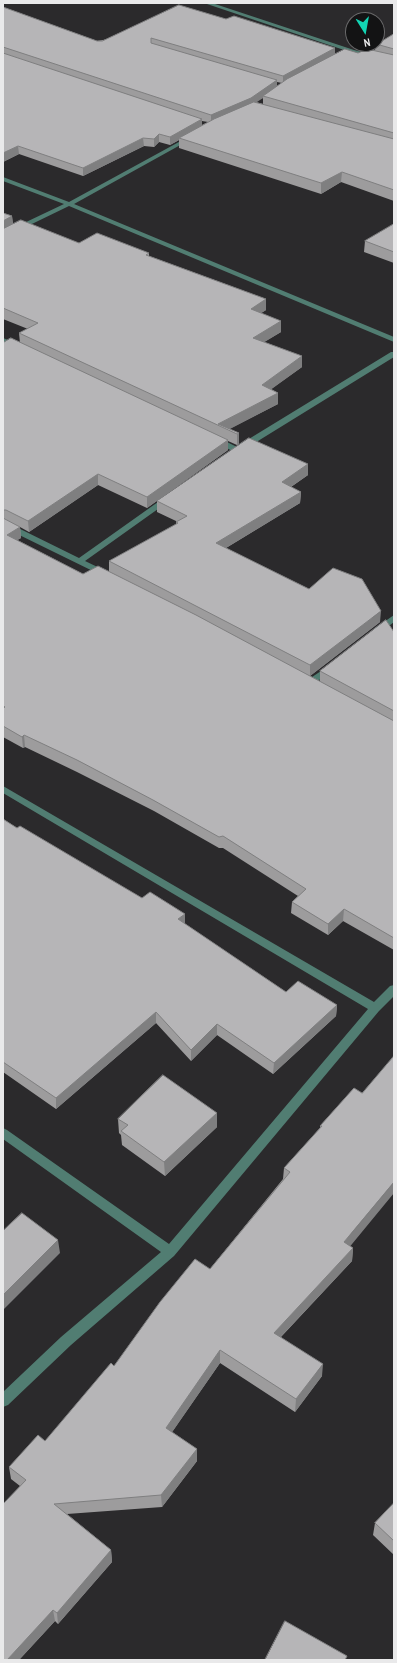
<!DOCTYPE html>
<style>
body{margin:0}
#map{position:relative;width:397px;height:1663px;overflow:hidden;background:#2b2a2c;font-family:"Archivo Narrow",sans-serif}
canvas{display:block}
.frame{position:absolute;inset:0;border:4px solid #e9e9ea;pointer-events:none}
.north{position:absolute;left:345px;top:12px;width:40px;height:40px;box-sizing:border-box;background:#131314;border:1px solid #69696a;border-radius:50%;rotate:169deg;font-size:11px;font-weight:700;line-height:16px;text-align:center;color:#e9e9ea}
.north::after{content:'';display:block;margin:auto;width:14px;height:18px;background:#12d5b4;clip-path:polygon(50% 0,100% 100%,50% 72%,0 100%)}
</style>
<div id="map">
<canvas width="397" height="1663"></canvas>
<div class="frame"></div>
<div class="north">N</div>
</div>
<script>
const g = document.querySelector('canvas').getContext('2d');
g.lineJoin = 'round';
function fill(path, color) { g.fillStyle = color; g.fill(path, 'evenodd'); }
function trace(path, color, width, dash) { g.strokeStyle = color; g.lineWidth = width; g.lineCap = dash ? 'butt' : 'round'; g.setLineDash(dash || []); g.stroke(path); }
fill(new Path2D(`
 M 204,3 L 212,3 L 354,50 L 394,60 L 394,64 L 350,52 Z
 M 188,137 L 193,138 L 74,204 L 394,337 L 394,342 L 69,206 L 3,238 L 3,233 L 64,204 L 3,181 L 3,177 L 69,202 Z
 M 3,338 L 21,345 L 22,347 L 18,349 L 3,343 Z
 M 391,352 L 394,352 L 394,357 L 245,449 L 240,449 L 240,452 L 234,452 L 212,440 L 213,438 L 219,438 L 239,448 L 239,445 Z
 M 165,497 L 168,497 L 172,499 L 85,561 L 108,572 L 109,574 L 105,577 L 3,527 L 3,522 L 6,522 L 79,558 Z
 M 394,615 L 394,622 L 380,633 L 374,633 L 373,631 L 374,629 Z
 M 330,665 L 335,668 L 333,670 L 315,683 L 309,683 L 307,681 L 309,679 Z
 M 3,786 L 374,1002 L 390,986 L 394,985 L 394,996 L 379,1011 L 174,1256 L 71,1345 L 8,1405 L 3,1407 L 3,1392 L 61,1337 L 161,1252 L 3,1139 L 3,1128 L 7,1130 L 169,1244 L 368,1009 L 3,793 Z`), '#517d72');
fill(new Path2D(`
 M 3,7 L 97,41 L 226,19 L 335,48 L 335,55 L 358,53 L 375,50 L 376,44 L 394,34 L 394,201 L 341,182 L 321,194 L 179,148 L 179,140 L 170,145 L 159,142 L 154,147 L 144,146 L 83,176 L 19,154 L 3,162 ZM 277,82 L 282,83 L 277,87 ZM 263,98 L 263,104 L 256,102 L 260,99 ZM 202,121 L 208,122 L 202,125 Z
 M 3,213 L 12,216 L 13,224 L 79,243 L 149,253 L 149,256 L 266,299 L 266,310 L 261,313 L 281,321 L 281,332 L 264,342 L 302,356 L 302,367 L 271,389 L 278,393 L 278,404 L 229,429 L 239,433 L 239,444 L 237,445 L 228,441 L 228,450 L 147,508 L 98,485 L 29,532 L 20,527 L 21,538 L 17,540 L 83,574 L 109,571 L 109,561 L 176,525 L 176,521 L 157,512 L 157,501 L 308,464 L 308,475 L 291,487 L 301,492 L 300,503 L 226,548 L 309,589 L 380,622 L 310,676 L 320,681 L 320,671 L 394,632 L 394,950 L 343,921 L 328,935 L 291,913 L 292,902 L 298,896 L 223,848 L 219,848 L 154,811 L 77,772 L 25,747 L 23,748 L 3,737 L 3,343 L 20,343 L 19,333 L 28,329 L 3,319 Z
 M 394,224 L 394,263 L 364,252 L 365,241 Z
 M 3,819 L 17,828 L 142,898 L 185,914 L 185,924 L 286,992 L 337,1005 L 336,1016 L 273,1074 L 217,1035 L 191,1061 L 156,1023 L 56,1109 L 3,1072 Z
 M 354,1088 L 350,1246 L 353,1248 L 352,1261 L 281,1337 L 322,1376 L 295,1412 L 220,1363 L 172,1432 L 197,1449 L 197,1461 L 162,1507 L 67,1514 L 111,1550 L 112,1562 L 58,1624 L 55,1621 L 19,1660 L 3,1660 L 20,1486 L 11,1479 L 9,1467 L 45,1441 L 114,1366 L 210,1269 L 283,1179 L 284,1168 L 320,1128 L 320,1126 Z
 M 217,1113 L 217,1127 L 165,1176 L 122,1145 L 121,1135 L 119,1133 L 118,1119 Z
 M 394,1503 L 394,1555 L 373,1535 L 375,1523 Z`), '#9d9c9d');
fill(new Path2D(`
 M 335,48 L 335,56 L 283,83 L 283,76 Z
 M 277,80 L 277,88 L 263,96 L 263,98 L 251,106 L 211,123 L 211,115 Z
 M 202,119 L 202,127 L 179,138 L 179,140 L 170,145 L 170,137 Z
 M 159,134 L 159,142 L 154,147 L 154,139 Z
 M 143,138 L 144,146 L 83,176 L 83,168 Z
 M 18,146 L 19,154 L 3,162 L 3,153 Z
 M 342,172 L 341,182 L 321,194 L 321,183 Z
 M 12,216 L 13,227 L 3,231 L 3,221 Z
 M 266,299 L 266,310 L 251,320 L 251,309 Z
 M 281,321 L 281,332 L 253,349 L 253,338 Z
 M 302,356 L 302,367 L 262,396 L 262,385 Z
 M 278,393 L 278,404 L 228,430 L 218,424 Z
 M 239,433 L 239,444 L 237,445 L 237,434 Z
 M 228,440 L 228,450 L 147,508 L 147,497 Z
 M 308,464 L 308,475 L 282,493 L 282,482 Z
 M 98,474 L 98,485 L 29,532 L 28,521 Z
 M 301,492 L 300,503 L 216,554 L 216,543 Z
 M 20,527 L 21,538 L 8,546 L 7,535 Z
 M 381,611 L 380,622 L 310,676 L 310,665 Z
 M 24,735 L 25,747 L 23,748 L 22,737 Z
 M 344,909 L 343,921 L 328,935 L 328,924 Z
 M 185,914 L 185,925 L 178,919 Z
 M 337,1005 L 336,1016 L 273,1074 L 274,1063 Z
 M 156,1012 L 156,1023 L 56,1109 L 56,1098 Z
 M 217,1024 L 217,1035 L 191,1061 L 191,1050 Z
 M 217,1113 L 217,1127 L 165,1176 L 164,1162 Z
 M 394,1182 L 394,1193 L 343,1255 L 344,1242 Z
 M 58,1240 L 60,1253 L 3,1310 L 3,1295 Z
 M 353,1248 L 352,1261 L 273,1345 L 274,1333 Z
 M 220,1350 L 220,1363 L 166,1441 L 166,1428 Z
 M 323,1364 L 322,1376 L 295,1412 L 296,1399 Z
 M 197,1449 L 197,1461 L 162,1507 L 161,1495 Z
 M 111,1550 L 112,1562 L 58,1624 L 57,1613 Z
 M 53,1610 L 55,1621 L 19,1660 L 7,1660 Z`), '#7f7f80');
const building = new Path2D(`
 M 179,5 L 226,19 L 234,16 L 335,48 L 283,76 L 151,38 L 151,43 L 277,80 L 251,98 L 211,115 L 3,47 L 3,7 L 97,41 L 102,41 Z
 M 394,34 L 394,49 L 376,44 L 377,44 Z
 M 345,49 L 358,53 L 367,49 L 394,55 L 394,133 L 263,96 L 287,79 Z
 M 3,53 L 202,119 L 170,137 L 159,134 L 154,139 L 143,138 L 83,168 L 18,146 L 3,153 Z
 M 254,102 L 394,139 L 394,190 L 342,172 L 321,183 L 179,138 L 214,119 Z
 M 3,213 L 12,216 L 3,221 Z
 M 21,220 L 79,243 L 97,233 L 149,253 L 146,255 L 266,299 L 251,309 L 281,321 L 253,338 L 302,356 L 262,385 L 278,393 L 218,424 L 239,433 L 237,434 L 19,333 L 38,323 L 3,308 L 3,229 Z
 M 394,224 L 394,252 L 365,241 Z
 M 11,338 L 228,440 L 147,497 L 98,474 L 28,521 L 6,510 L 3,510 L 3,343 Z
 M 249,438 L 308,464 L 282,482 L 301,492 L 216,543 L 309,589 L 333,568 L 362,579 L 381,611 L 310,665 L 109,561 L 178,523 L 176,522 L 187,516 L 157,501 Z
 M 3,518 L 20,527 L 7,535 L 83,574 L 98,566 L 196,615 L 394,721 L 394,938 L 344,909 L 328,924 L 292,902 L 306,889 L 223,836 L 219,837 L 153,800 L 77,760 L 24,735 L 22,737 L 3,726 L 3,708 L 5,707 L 3,706 Z
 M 386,620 L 394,632 L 394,711 L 320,671 Z
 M 3,819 L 17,828 L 20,826 L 142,898 L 150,892 L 185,914 L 178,919 L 286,992 L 298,981 L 337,1005 L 274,1063 L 217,1024 L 191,1050 L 156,1012 L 56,1098 L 3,1062 Z
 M 394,1056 L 394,1182 L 344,1242 L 353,1248 L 274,1333 L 323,1364 L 296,1399 L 220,1350 L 166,1428 L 197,1449 L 161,1495 L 54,1504 L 111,1550 L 57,1613 L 53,1610 L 7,1660 L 3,1660 L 3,1504 L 26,1480 L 9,1467 L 38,1435 L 45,1441 L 111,1363 L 114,1366 L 160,1302 L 195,1259 L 210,1269 L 290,1172 L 284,1168 L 322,1126 L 320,1126 L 354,1088 L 362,1093 Z
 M 163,1075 L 217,1113 L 164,1162 L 121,1131 L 128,1125 L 118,1119 Z
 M 22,1213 L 58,1240 L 3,1295 L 3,1231 Z
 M 394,1503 L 394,1541 L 375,1523 Z
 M 285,1621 L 347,1656 L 345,1660 L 265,1660 Z`);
fill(building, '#b6b5b7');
trace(building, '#7f7f80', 1);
</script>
